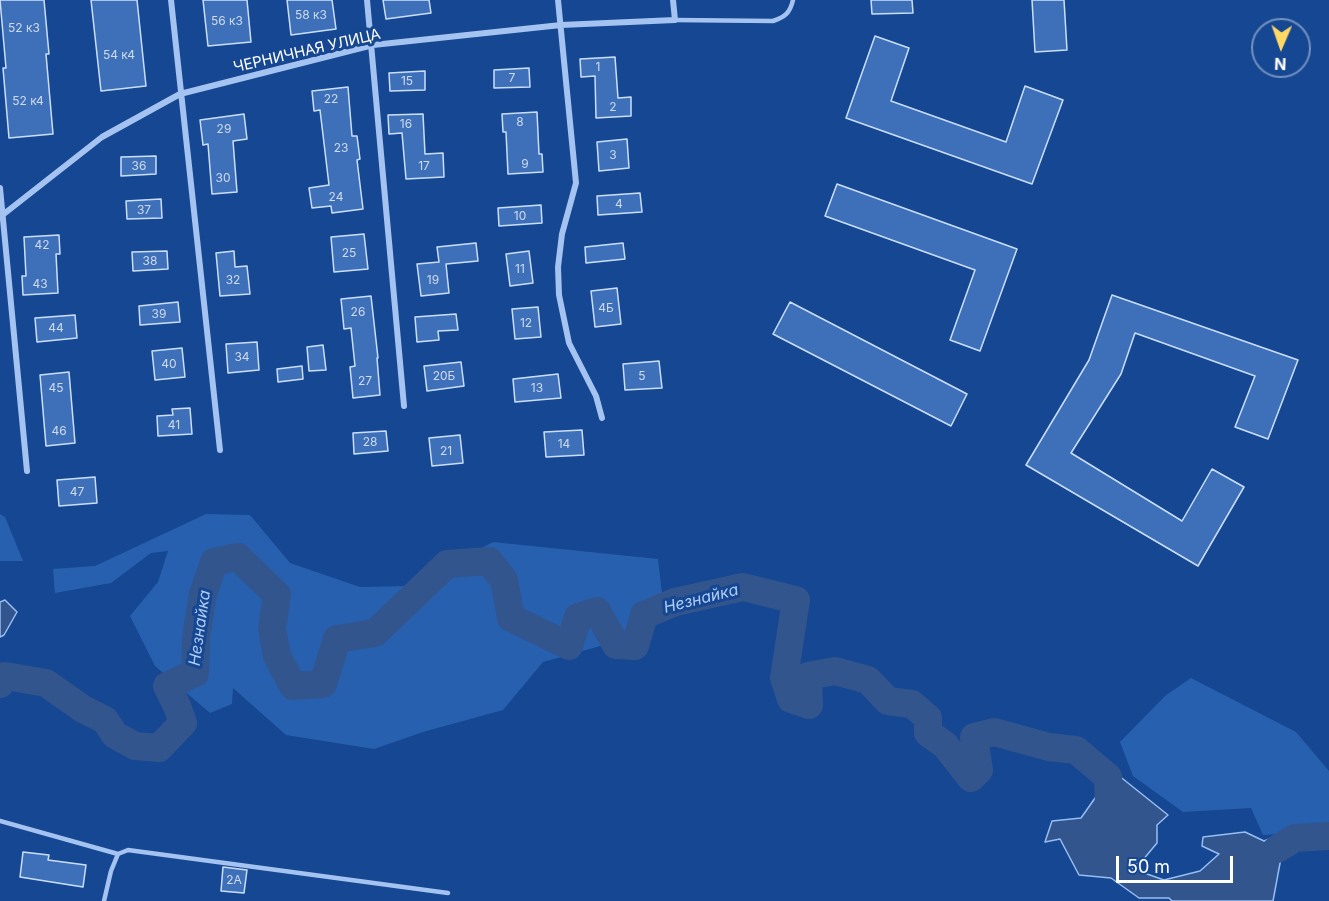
<!DOCTYPE html>
<meta charset="utf-8">
<style>
body{margin:0}
#map{position:relative;width:1329px;height:901px;overflow:hidden;background:#164792;font-family:Inter,sans-serif}
canvas{display:block}
.north{position:absolute;left:1251px;top:18px;width:60px;height:60px;box-sizing:border-box;background:#164792;border:2px solid #7391be;border-radius:50%;rotate:182deg;font-size:16px;font-weight:700;line-height:24px;text-align:center;color:#fff}
.north::after{content:'';display:block;margin:auto;width:21px;height:27px;background:#ffd964;clip-path:polygon(50% 0,100% 100%,50% 72%,0 100%)}
.scale{position:absolute;left:1116px;top:856px;width:117px;height:27px;box-sizing:border-box;border:3px solid #fff;border-top:0;padding-left:8px;font-size:18px;line-height:21px;white-space:nowrap;color:#fff;-webkit-text-stroke:4px #164792;paint-order:stroke}
</style>
<div id="map">
<canvas width="1329" height="901"></canvas>
<div class="north">N</div>
<div class="scale">50 m</div>
</div>
<script>
const g = document.querySelector('canvas').getContext('2d');
g.lineJoin = 'round';
function fill(path, color) { g.fillStyle = color; g.fill(path, 'evenodd'); }
function trace(path, color, width, dash) { g.strokeStyle = color; g.lineWidth = width; g.lineCap = dash ? 'butt' : 'round'; g.setLineDash(dash || []); g.stroke(path); }
function write(font, color, halo, rows, align = 'center') {
  g.font = font + ' Inter,sans-serif'; g.lineWidth = 6; g.setLineDash([]); g.textBaseline = 'middle'; g.strokeStyle = halo; g.fillStyle = color; for (const [text, x, y, turn = 0] of rows) {
    g.save(); g.translate(x, y); g.rotate((+turn || 0) * Math.PI / 180); g.textAlign = isNaN(turn) ? turn : align; if (halo) g.strokeText(text, 0, 0); g.fillText(text, 0, 0); g.restore();
  }
}
fill(new Path2D(`
 M 0,514 L 5,517 L 23,561 L 0,561 Z
 M 206,514 L 250,515 L 290,563 L 360,587 L 409,586 L 493,542 L 658,559 L 665,619 L 597,647 L 543,662 L 503,710 L 423,732 L 374,749 L 286,735 L 233,688 L 232,704 L 210,713 L 155,666 L 130,616 L 158,582 L 168,551 L 151,553 L 111,583 L 55,593 L 53,569 L 95,566 Z
 M 1191,678 L 1296,732 L 1329,771 L 1329,831 L 1263,835 L 1251,808 L 1183,812 L 1133,776 L 1120,742 L 1165,696 Z`), '#2860b0');
const water = new Path2D(`
 M 5,600 L 17,612 L 4,635 L 0,637 L 0,602 Z
 M 1108,767 L 1168,815 L 1157,825 L 1157,843 L 1142,861 L 1130,868 L 1164,880 L 1200,871 L 1219,854 L 1202,846 L 1203,837 L 1245,832 L 1264,841 L 1282,834 L 1312,832 L 1315,842 L 1281,858 L 1273,901 L 1172,901 L 1169,898 L 1139,898 L 1111,878 L 1079,875 L 1060,839 L 1045,842 L 1052,821 L 1081,818 L 1100,791 L 1101,771 Z`);
fill(water, '#32558d');
trace(water, '#97bef3', 1.5);
trace(new Path2D(`
 M 0,684 L 5,676 L 46,683 L 83,709 L 105,720 L 115,735 L 135,746 L 159,748 L 183,723 L 177,706 L 167,686 L 195,673 L 196,637 L 203,594 L 214,562 L 238,557 L 277,595 L 272,629 L 277,656 L 293,686 L 323,684 L 337,639 L 375,633 L 447,564 L 489,561 L 504,580 L 511,618 L 569,646 L 578,617 L 597,611 L 616,645 L 635,646 L 644,615 L 675,602 L 743,587 L 796,600 L 784,678 L 791,699 L 809,705 L 808,676 L 835,671 L 868,680 L 888,701 L 912,704 L 928,718 L 928,733 L 945,745 L 971,778 L 979,770 L 974,737 L 994,732 L 1049,747 L 1076,750 L 1108,777 L 1109,806
 M 1277,849 L 1295,838 L 1329,836`), '#32558d', 28);
const building = new Path2D(`
 M 0,0 L 44,0 L 49,54 L 46,54 L 53,134 L 9,138 L 3,68 L 6,68 Z
 M 91,0 L 137,0 L 146,86 L 101,91 Z
 M 203,0 L 247,0 L 251,42 L 208,46 Z
 M 287,0 L 332,0 L 336,29 L 291,35 Z
 M 383,0 L 429,0 L 431,13 L 386,19 Z
 M 871,0 L 912,0 L 913,13 L 872,14 Z
 M 1032,0 L 1064,0 L 1067,50 L 1035,52 Z
 M 875,36 L 909,48 L 891,101 L 1006,142 L 1025,86 L 1063,100 L 1032,184 L 846,118 Z
 M 615,57 L 618,98 L 631,97 L 631,116 L 596,118 L 595,76 L 581,77 L 580,59 Z
 M 529,68 L 530,87 L 494,88 L 494,70 Z
 M 425,71 L 425,90 L 390,91 L 389,73 Z
 M 348,87 L 352,136 L 357,136 L 360,159 L 357,160 L 363,209 L 332,213 L 331,206 L 312,208 L 309,188 L 329,185 L 320,110 L 314,111 L 312,91 Z
 M 537,112 L 539,154 L 542,154 L 543,172 L 508,174 L 506,132 L 503,132 L 502,114 Z
 M 244,114 L 247,139 L 233,141 L 237,192 L 212,194 L 208,144 L 203,145 L 200,120 Z
 M 423,114 L 425,154 L 443,153 L 444,177 L 406,179 L 402,133 L 389,134 L 388,115 Z
 M 627,139 L 629,168 L 599,171 L 597,142 Z
 M 156,156 L 156,174 L 121,176 L 121,157 Z
 M 837,184 L 1017,249 L 980,351 L 950,340 L 975,270 L 825,216 Z
 M 640,193 L 642,212 L 598,215 L 597,196 Z
 M 161,199 L 162,218 L 127,219 L 126,201 Z
 M 541,205 L 542,223 L 499,226 L 498,208 Z
 M 364,234 L 368,269 L 334,272 L 331,237 Z
 M 59,235 L 60,254 L 56,254 L 58,293 L 23,295 L 22,276 L 26,276 L 24,237 Z
 M 476,243 L 478,261 L 446,264 L 449,293 L 421,296 L 417,264 L 439,262 L 437,247 Z
 M 623,243 L 625,259 L 586,263 L 585,247 Z
 M 167,251 L 168,269 L 133,271 L 132,252 Z
 M 234,251 L 235,267 L 247,266 L 250,294 L 220,296 L 216,253 Z
 M 529,251 L 533,283 L 510,286 L 506,254 Z
 M 617,288 L 621,324 L 595,327 L 591,291 Z
 M 1112,295 L 1298,360 L 1268,439 L 1235,427 L 1255,376 L 1135,333 L 1121,374 L 1071,453 L 1182,521 L 1212,469 L 1244,487 L 1198,566 L 1026,465 L 1089,360 Z
 M 371,296 L 378,358 L 377,358 L 380,395 L 353,398 L 350,367 L 355,366 L 351,328 L 344,329 L 341,299 Z
 M 178,302 L 180,322 L 140,325 L 139,306 Z
 M 790,302 L 967,394 L 951,426 L 773,334 Z
 M 538,307 L 541,337 L 515,339 L 512,309 Z
 M 456,314 L 458,330 L 438,331 L 439,340 L 417,342 L 415,317 Z
 M 75,315 L 77,338 L 37,342 L 35,318 Z
 M 257,342 L 259,370 L 228,373 L 226,344 Z
 M 323,345 L 326,370 L 309,371 L 307,347 Z
 M 182,348 L 185,377 L 155,380 L 152,351 Z
 M 659,361 L 662,388 L 625,390 L 623,364 Z
 M 461,362 L 464,386 L 427,391 L 424,366 Z
 M 302,366 L 303,379 L 278,382 L 277,369 Z
 M 69,372 L 75,443 L 46,446 L 40,375 Z
 M 558,374 L 561,398 L 515,402 L 513,379 Z
 M 190,408 L 192,434 L 158,436 L 157,416 L 173,415 L 172,409 Z
 M 582,430 L 584,455 L 546,457 L 544,432 Z
 M 386,431 L 388,451 L 354,454 L 353,433 Z
 M 460,435 L 463,463 L 432,466 L 429,438 Z
 M 95,477 L 97,503 L 59,506 L 57,480 Z
 M 23,852 L 49,855 L 48,860 L 86,865 L 83,887 L 20,877 Z
 M 223,867 L 247,870 L 244,893 L 221,891 Z`);
fill(building, '#3e70b9');
trace(building, '#cbdffc', 1.5);
trace(new Path2D(`
 M 675,20 L 773,21 C 785,17 790,13 793,0
 M 0,821 L 118,854
 M 104,901 L 111,871 L 118,854 L 128,850 L 448,893`), '#a4c3f0', 4.5);
trace(new Path2D(`
 M 171,0 L 220,450
 M 367,0 L 404,406
 M 558,0 L 576,183 L 562,234 L 558,267 L 559,295 L 569,343 L 596,396 L 602,418
 M 0,188 L 27,471
 M 0,217 L 102,137 L 180,94 L 373,45 L 561,25 L 675,20 L 673,0`), '#a4c3f0', 6);
write('12px', '#cfdbee', null, [
 ["58 к3",311,15],
 ["56 к3",227,21],
 ["52 к3",24,28],
 ["54 к4",119,55],
 ["1",598,67],
 ["7",512,78],
 ["15",407,81],
 ["22",331,99],
 ["52 к4",28,101],
 ["2",613,107],
 ["8",520,122],
 ["16",406,124],
 ["29",224,129],
 ["23",341,148],
 ["3",613,155],
 ["9",525,164],
 ["36",139,166],
 ["17",424,166],
 ["30",223,178],
 ["24",336,197],
 ["4",619,204],
 ["37",144,210],
 ["10",520,216],
 ["42",42,245],
 ["25",349,253],
 ["38",150,261],
 ["11",520,269],
 ["32",233,280],
 ["19",433,280],
 ["43",40,284],
 ["4Б",606,308],
 ["26",358,312],
 ["39",159,314],
 ["12",526,323],
 ["44",56,328],
 ["34",242,357],
 ["40",169,364],
 ["20Б",444,376],
 ["5",642,376],
 ["27",365,381],
 ["45",56,388],
 ["13",537,388],
 ["41",174,425],
 ["46",59,431],
 ["28",370,442],
 ["14",564,444],
 ["21",446,451],
 ["47",77,492],
 ["2А",234,880]
]);
write('15px', '#fff', '#164792', [
 ["ЧЕРНИЧНАЯ УЛИЦА",307,51,-13]
]);
write('italic 16px', '#b1cef7', '#164792', [
 ["Незнайка",701,599,-14],
 ["Незнайка",200,628,-82]
]);
</script>
